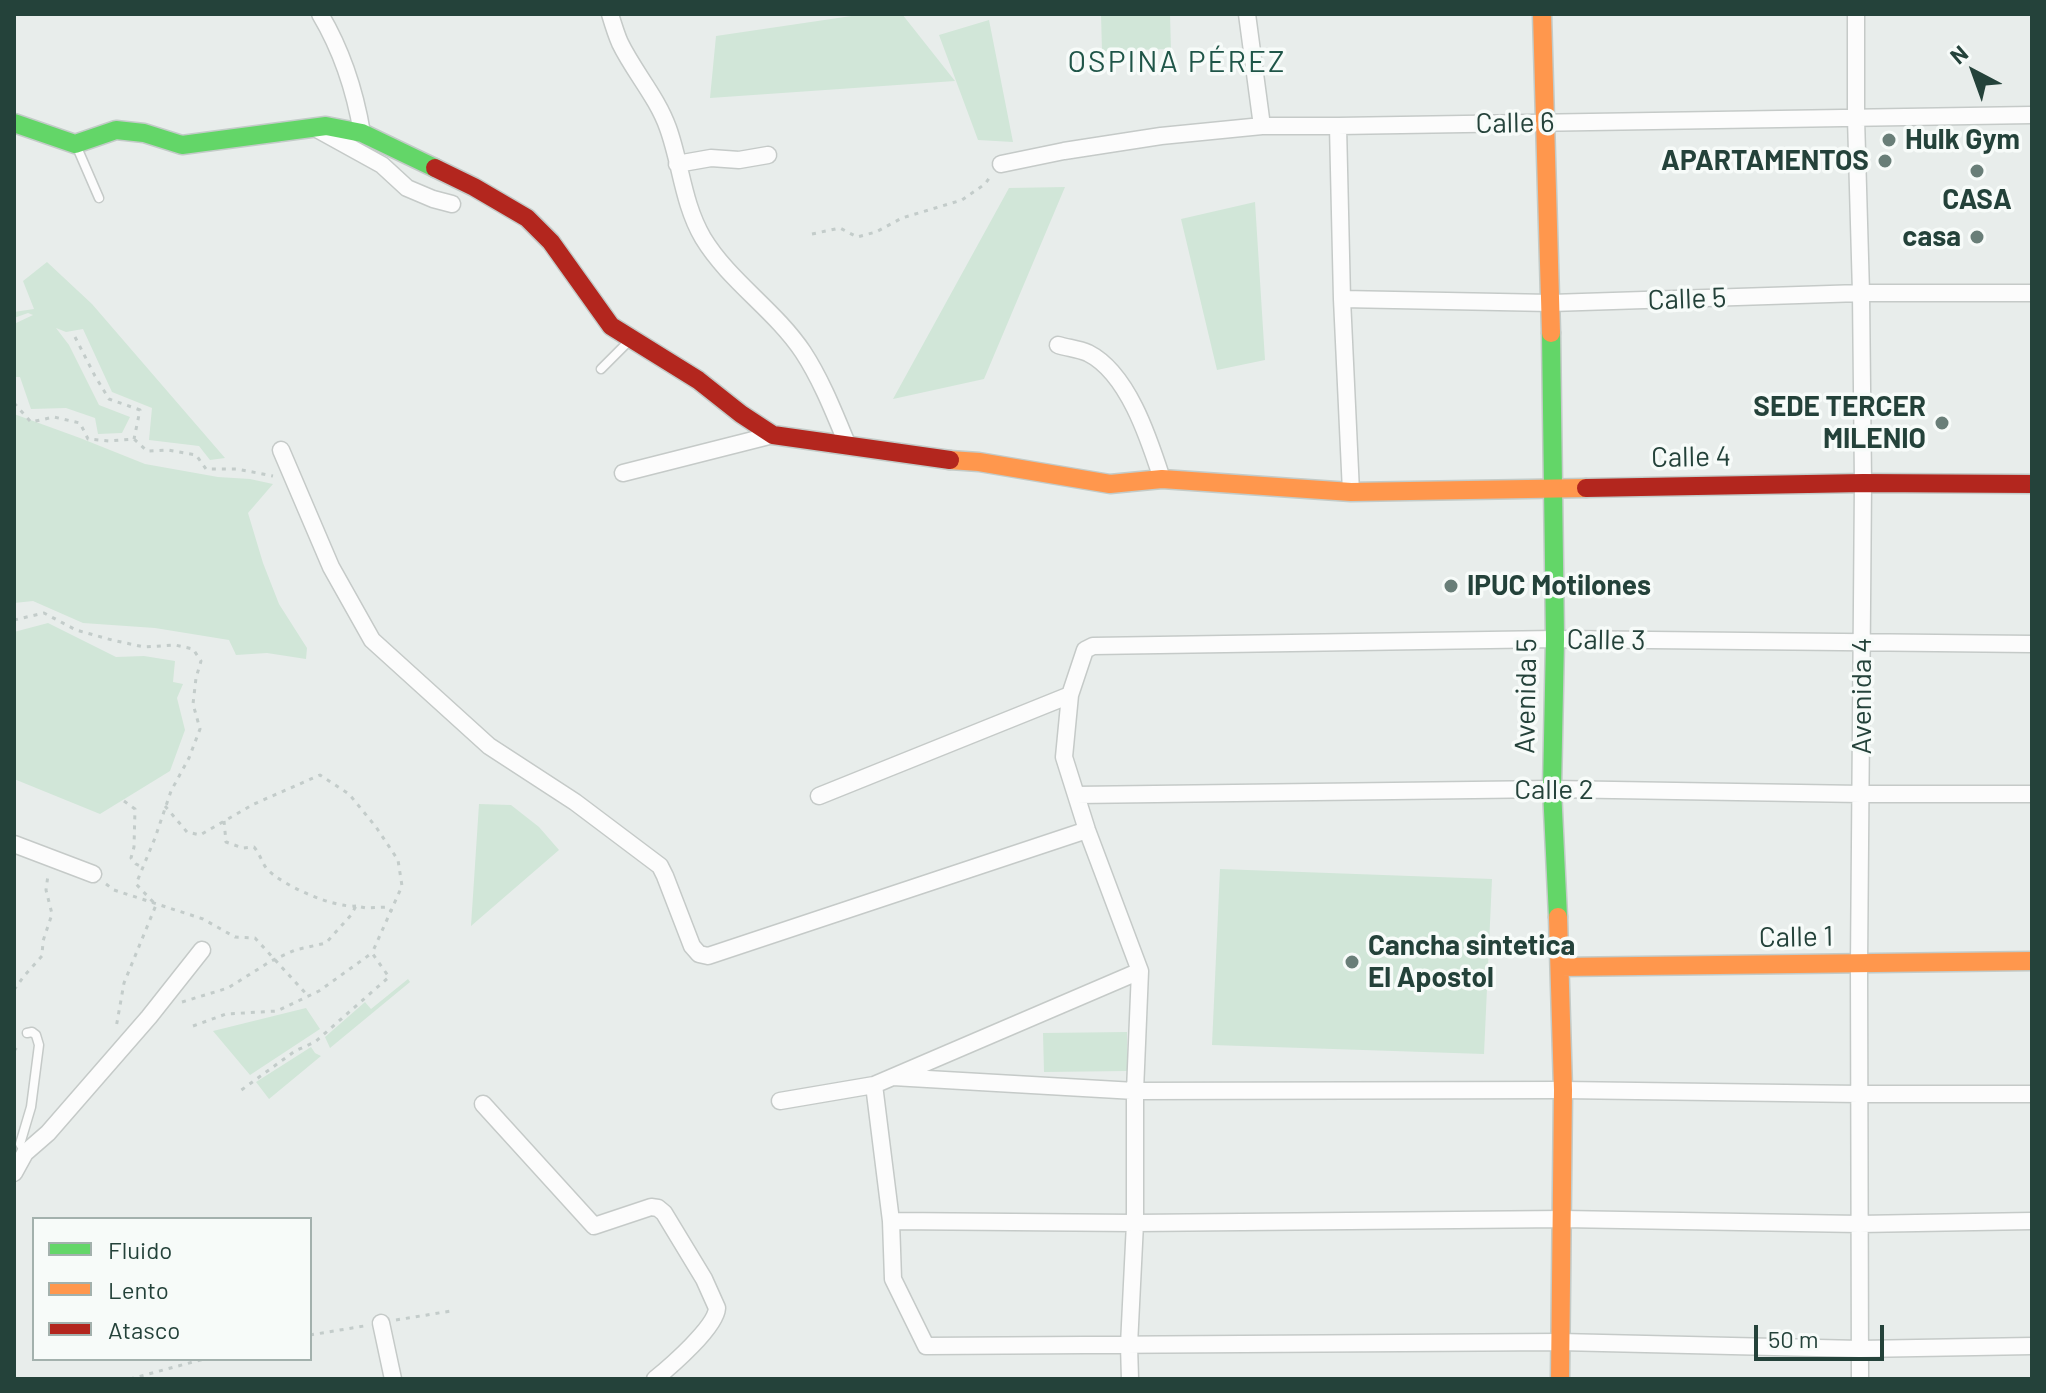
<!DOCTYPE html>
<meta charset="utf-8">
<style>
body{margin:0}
#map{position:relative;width:2046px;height:1393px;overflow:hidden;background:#e8edeb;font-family:Barlow,sans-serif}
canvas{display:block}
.frame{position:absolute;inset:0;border:16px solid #24423a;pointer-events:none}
.legend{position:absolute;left:32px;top:1217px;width:280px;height:144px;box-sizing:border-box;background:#f7fbf9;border:2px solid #a3b1ad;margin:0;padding:10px 14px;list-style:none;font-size:24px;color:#24423a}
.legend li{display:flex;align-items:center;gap:16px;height:40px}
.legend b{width:40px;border:2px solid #a3b1ad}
.north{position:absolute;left:1934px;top:32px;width:80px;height:80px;-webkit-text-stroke:6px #f7fbf9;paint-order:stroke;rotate:319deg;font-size:22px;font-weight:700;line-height:32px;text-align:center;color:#24423a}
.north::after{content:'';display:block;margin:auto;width:28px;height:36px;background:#24423a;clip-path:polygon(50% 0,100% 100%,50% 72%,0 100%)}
.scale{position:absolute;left:1754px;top:1325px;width:130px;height:36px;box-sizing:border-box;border:4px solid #24423a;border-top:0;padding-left:10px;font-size:24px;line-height:28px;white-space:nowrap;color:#24423a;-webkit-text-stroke:6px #f7fbf9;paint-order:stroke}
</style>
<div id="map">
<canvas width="2046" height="1393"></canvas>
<div class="frame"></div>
<ul class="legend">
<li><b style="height:10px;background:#63d668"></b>Fluido</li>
<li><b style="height:10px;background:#ff974d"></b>Lento</li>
<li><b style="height:10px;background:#b3261e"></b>Atasco</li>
</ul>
<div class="north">N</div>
<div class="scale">50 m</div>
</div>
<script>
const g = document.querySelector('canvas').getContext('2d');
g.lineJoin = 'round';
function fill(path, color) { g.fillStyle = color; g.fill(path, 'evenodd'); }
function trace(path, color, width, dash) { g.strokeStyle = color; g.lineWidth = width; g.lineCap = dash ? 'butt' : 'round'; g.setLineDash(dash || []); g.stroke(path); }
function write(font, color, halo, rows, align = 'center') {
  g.font = font + ' Barlow,sans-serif'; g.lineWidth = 7; g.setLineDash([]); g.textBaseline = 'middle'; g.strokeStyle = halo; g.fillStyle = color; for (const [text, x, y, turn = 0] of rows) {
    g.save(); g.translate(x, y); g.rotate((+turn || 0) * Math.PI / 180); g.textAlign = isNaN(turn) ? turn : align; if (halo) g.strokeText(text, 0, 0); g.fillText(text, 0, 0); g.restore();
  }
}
fill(new Path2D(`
 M 865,14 L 902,14 L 955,81 L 710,98 L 716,36 Z
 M 1101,14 L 1170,14 L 1171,49 L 1102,51 Z
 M 989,20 L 1013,142 L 978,140 L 939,35 Z
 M 1065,187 L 984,379 L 893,399 L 1009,188 Z
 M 1255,202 L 1265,360 L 1217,370 L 1181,219 Z
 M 47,262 L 92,304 L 225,458 L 210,460 L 199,446 L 149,440 L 152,408 L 112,392 L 83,329 L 66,332 L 56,328 L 69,345 L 99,405 L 130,417 L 122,433 L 98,434 L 95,418 L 66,408 L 31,409 L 20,377 L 14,377 L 14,324 L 33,315 L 28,313 L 14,318 L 14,312 L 34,309 L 23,281 Z
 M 14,414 L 80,438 L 145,464 L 218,477 L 250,479 L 273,484 L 248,513 L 263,563 L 279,604 L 307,648 L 306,659 L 267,653 L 236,655 L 229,640 L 155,628 L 83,623 L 33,601 L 14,603 Z
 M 48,623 L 116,657 L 144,656 L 175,661 L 173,682 L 183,684 L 177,698 L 185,730 L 170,771 L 100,814 L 14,779 L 14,632 Z
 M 479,804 L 511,805 L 539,827 L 559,850 L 471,926 Z
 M 1220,869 L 1492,879 L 1484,1054 L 1212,1045 Z
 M 408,979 L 410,982 L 330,1048 L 325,1037 L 365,1002 L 371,1009 Z
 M 306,1008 L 320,1029 L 250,1075 L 213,1031 Z
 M 1127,1032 L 1127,1071 L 1044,1072 L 1043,1033 Z
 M 311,1047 L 315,1053 L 321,1056 L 269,1099 L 256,1082 Z`), '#d1e6d8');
const lane = new Path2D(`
 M 76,145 L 99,198
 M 601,369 L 628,342
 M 25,1152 L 20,1144 L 31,1107 L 39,1045 L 36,1035 L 32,1032 L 27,1033`);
const street = new Path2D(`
 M 320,14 C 342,51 355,91 362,133
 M 610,14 C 613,24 616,34 620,43 C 634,72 657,97 668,128 C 681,164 683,204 703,238 C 729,281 775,310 803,352 C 822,381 835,415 848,446
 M 1247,14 L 1262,126
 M 1856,14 L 1856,118 L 1861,293 L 1863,483 L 1859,964 L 1860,1379
 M 1338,126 L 1342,299 L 1351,492
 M 315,128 L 382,165 L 407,188 L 433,199 L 452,204
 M 677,164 L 711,158 L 739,160 L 768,155
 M 1001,164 L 1064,151 L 1161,136 L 1262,126 L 1338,126 L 2032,115
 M 1342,299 L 1551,303 L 1861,293 L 2032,293
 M 1058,345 C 1068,348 1079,349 1088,353 C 1128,373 1149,439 1162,479
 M 281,450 L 331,567 L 372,640 L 489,746 L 575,802 L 660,866 L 665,876 L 692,946 L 699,954 L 708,956 L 1087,830
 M 623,473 L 773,435
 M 1076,795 L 1552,789 L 1861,794 L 2032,794
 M 819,796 L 1070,695
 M 14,844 L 93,874
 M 893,1077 L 1135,1091 L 1563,1090 L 1859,1094 L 2032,1094
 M 874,1085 L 891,1221 L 893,1279 L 926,1346 L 1560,1342 L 1860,1349 L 2032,1346
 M 780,1101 L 874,1085 L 1140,971
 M 483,1104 L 594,1226 L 651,1207 L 658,1208 L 664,1213 L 704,1279 L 717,1308 C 716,1327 671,1366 655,1379
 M 14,1173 L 25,1153 L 48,1133 L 149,1017 L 202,950
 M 891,1221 L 1135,1223 L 1563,1219 L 1859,1224 L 2032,1221
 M 381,1323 L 393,1379
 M 1130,1379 L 1129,1345 L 1135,1223 L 1135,1091 L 1140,971 L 1087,830 L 1064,757 L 1070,695 L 1085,650 L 1093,646 L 1555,639 L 2032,644`);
const fast = new Path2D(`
 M 14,123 L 75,144 L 116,130 L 144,133 L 182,145 L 326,126 L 362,133 L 435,168
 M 1551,333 L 1555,639 L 1552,789 L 1558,917`);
const slow = new Path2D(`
 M 1542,14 L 1551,333
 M 950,460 L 979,462 L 1110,484 L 1162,479 L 1351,492 L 1586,488
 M 1558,917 L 1563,1090 L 1560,1379
 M 1561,967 L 2032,961`);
const jam = new Path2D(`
 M 435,168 L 474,187 L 527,218 L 551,242 L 611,326 L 698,380 L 741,414 L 773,435 L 950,460
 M 1586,488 L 1863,483 L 2032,484`);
trace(lane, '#c5cac8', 11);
trace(street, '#c5cac8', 19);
trace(fast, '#c3cbc8', 21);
trace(slow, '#c3cbc8', 21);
trace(jam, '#c3cbc8', 21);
trace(new Path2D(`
 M 812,234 L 840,228 L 857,237 L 876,232 L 902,218 L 962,200 L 985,184 L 990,177
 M 75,337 L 95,376 L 109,399 L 140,410 L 134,439
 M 14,403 L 31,422 L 54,417 L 80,423 L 88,439 L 109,441 L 134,439 L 147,451 L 168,450 L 196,455 L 206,469 L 237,469 L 273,476
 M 14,620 L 44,613 L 76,630 L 112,640 L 144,647 L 175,645 L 193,649 L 201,661 L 196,678 L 193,704 L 200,729 L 189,758 L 171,791 L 155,838 L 136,884 L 156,905 L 124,983 L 116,1028
 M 124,801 L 135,809 L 134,847 L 131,858 L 136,864 L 142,867
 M 165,806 L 187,832 L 200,835 L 254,804 L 320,775 L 349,794 L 376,827 L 398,860 L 402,886 L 373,951
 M 224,821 L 226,842 L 243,848 L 254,847 C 260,854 262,863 267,869 C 283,886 334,908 356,906
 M 106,884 L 114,890 L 203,919 L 235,937 L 255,938 L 309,997
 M 14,990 L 24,976 L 42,956 L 43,941 L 52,914 L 46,890 L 48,875
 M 182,1002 L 228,988 L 271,961 L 295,950 L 326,943 L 351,915 L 356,906 L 366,908 L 388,907 L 392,912
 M 193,1026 L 226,1014 L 277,1011 L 319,991 L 372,953 L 389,977 L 315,1042 L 295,1051 L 240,1091
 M 14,1051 L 20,1043
 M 396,1320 L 451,1311
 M 310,1335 L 364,1326
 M 130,1379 L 204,1359`), '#c3ccca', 3, [4, 6]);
trace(lane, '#fcfcfc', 8);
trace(street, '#fcfcfc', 16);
trace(fast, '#63d668', 18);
trace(slow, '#ff974d', 18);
trace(jam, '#b3261e', 18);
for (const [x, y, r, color] of [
 [1889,140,8,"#697e78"],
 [1885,161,8,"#697e78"],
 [1977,171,8,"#697e78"],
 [1977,237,8,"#697e78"],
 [1942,423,8,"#697e78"],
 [1451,586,8,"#697e78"],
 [1352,962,8,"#697e78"]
]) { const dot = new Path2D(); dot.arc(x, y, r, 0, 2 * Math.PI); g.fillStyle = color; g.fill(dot); trace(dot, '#f7fbf9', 3); }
write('28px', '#24423a', '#f7fbf9', [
 ["Calle 6",1515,123,-1],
 ["Calle 5",1687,299,-2],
 ["Calle 4",1691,457,-1],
 ["Calle 3",1606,640,1],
 ["Avenida 5",1526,696,-89],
 ["Avenida 4",1862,696,-90],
 ["Calle 2",1554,790],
 ["Calle 1",1796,937,-1]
]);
write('bold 28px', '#24423a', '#f7fbf9', [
 ["Hulk Gym",1905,140],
 ["APARTAMENTOS",1869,161,"right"],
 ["CASA",1977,200,"center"],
 ["casa",1961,237,"right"],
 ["SEDE TERCER",1926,407,"right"],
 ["MILENIO",1926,439,"right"],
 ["IPUC Motilones",1467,586],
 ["Cancha sintetica",1368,946],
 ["El Apostol",1368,978]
], 'left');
g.letterSpacing = '2px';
write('30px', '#1f5548', '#f7fbf9', [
 ["OSPINA PÉREZ",1177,62]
]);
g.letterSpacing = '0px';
</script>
